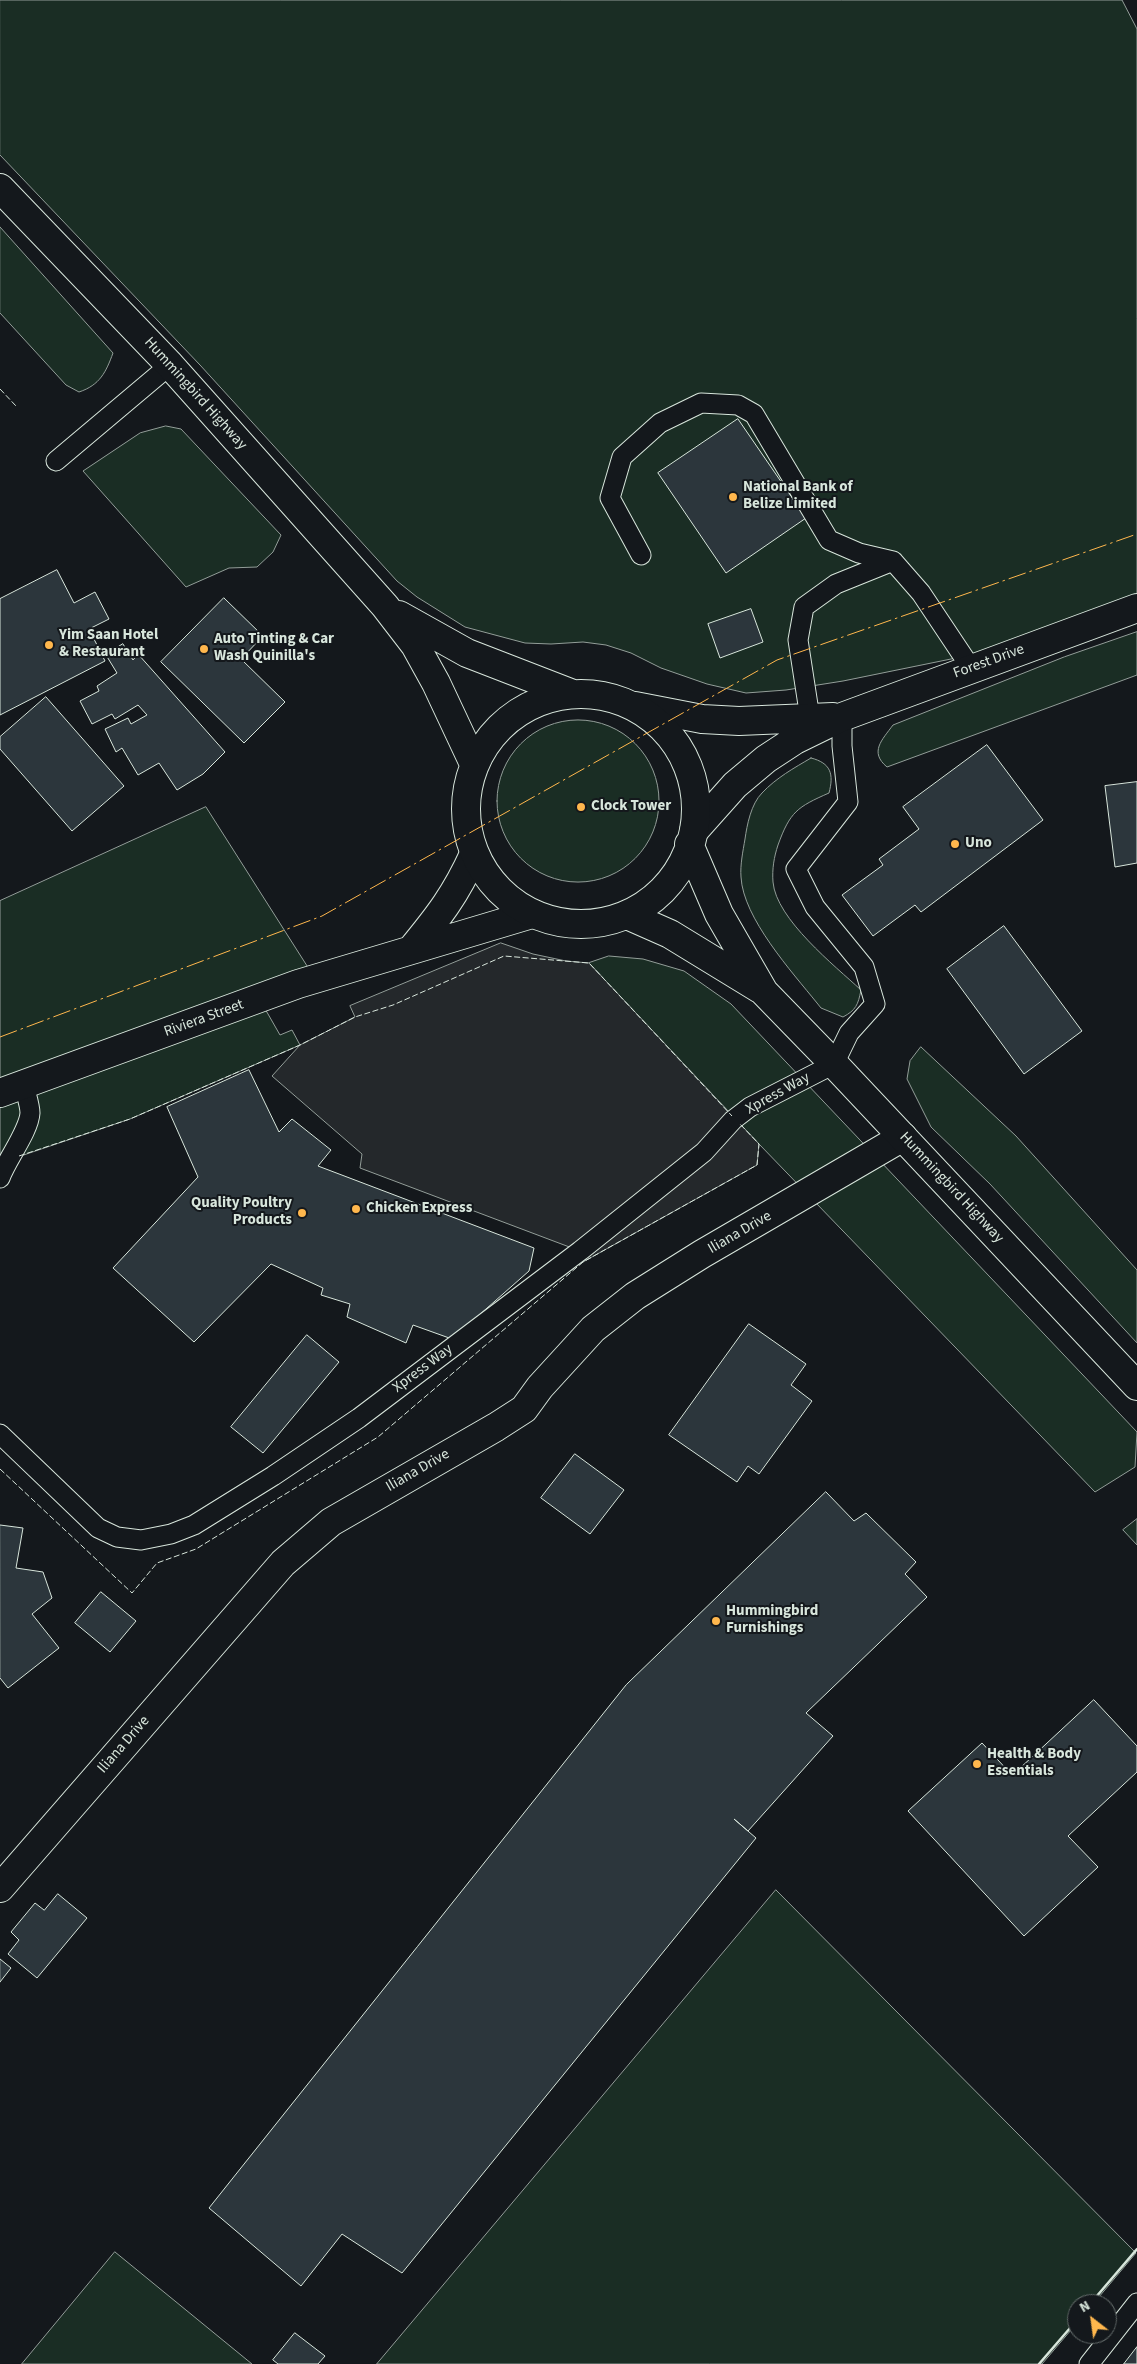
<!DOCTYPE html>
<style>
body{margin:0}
#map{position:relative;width:1137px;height:2364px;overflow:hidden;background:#14181c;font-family:"Source Sans 3",sans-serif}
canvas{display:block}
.north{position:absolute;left:1067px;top:2294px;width:50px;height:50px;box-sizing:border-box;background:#14181c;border:1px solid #626a69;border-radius:50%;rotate:330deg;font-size:14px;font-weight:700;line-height:20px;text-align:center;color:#d8e6dc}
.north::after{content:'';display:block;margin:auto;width:18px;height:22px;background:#ffb74d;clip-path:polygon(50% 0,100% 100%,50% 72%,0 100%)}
</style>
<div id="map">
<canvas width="1137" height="2364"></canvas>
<div class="north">N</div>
</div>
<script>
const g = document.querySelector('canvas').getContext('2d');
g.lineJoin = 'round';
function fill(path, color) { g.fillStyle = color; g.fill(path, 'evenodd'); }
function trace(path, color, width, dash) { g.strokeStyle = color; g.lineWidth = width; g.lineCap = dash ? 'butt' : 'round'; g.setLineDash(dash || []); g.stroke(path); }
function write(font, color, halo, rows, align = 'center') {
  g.font = font + ' "Source Sans 3",sans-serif'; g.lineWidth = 4; g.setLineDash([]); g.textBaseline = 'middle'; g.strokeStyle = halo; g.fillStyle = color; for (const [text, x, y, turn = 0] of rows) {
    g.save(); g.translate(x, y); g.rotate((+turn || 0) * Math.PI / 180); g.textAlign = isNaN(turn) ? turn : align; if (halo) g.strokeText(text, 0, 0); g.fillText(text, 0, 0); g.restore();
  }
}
const green = new Path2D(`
 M 0,0 L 1122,0 L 1137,29 L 1137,608 L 1059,637 L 843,681 L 786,690 L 746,693 L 707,684 L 661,668 L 631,653 L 606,645 L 583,642 L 551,644 L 525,643 L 465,627 L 417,597 L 397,581 L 200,365 L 0,155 Z
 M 0,227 L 113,353 C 106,372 100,385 79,392 L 66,385 L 0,313 Z
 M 166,426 L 181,429 L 281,535 L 273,552 L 257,567 L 229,568 L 186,587 L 83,471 L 140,433 Z
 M 1137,632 L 1137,675 L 887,767 C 869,752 882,740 893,725 L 1064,657 Z
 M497 801a81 81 0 1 1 162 0a81 81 0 1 1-162 0Z
 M 811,758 C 831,763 834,774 829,793 C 797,807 790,812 778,845 C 774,857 772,869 773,882 C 776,919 835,966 861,990 C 858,1005 856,1010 843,1017 L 821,1008 L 817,1003 C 792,972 743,918 741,877 C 740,865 743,851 745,839 C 747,825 751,804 762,793 C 776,778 794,768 811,758 Z
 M 206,807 L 309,969 L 256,993 L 280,1035 L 292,1030 L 300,1045 L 130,1119 L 0,1163 L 0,901 Z
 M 609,956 L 643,959 L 684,971 L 731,1004 L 1137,1432 L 1135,1467 L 1095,1492 L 759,1144 L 589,963 Z
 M 921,1047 L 1016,1136 L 1137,1270 L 1137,1343 L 990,1184 L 931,1127 L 907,1079 L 910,1061 Z
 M 1137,1519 L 1137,1545 L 1123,1530 Z
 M 776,1890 L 1136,2253 L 1093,2304 L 1077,2304 L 1077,2323 L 1042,2364 L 377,2364 Z
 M 115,2252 L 252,2364 L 22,2364 Z`);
fill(green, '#1a2d24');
trace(green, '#939e99', 1);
const parking = new Path2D(`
 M 501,943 L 533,954 L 566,961 L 589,963 L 759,1144 L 757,1165 L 583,1262 L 580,1251 L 360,1168 L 362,1154 L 272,1076 L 300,1045 L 355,1017 L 350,1006 Z`);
fill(parking, '#24282b');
trace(parking, '#939e99', 1);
const building = new Path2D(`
 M 738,419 L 806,518 L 726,573 L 658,473 Z
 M 57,570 L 74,603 L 95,592 L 109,619 L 89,629 L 105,661 L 0,715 L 0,599 Z
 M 224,598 L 263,636 L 241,659 L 285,702 L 244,743 L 161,662 Z
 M 751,609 L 763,642 L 720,658 L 708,624 Z
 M 123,644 L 133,660 L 138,654 L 225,752 L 203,774 L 177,790 L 159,763 L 138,775 L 122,748 L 116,752 L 105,729 L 128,718 L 131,724 L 147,715 L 138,705 L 115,719 L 112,714 L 92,724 L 80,701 L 99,691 L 97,686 L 117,673 L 106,655 Z
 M 46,697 L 124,786 L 72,831 L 0,749 L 0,737 Z
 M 987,745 L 1043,820 L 921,912 L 915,905 L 873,936 L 842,895 L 883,865 L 879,859 L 919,829 L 903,807 Z
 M 1137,782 L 1137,863 L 1115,867 L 1105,786 Z
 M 1004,926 L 1082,1031 L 1024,1074 L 947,969 Z
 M 249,1070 L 279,1132 L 292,1119 L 331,1150 L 318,1166 L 534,1248 L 529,1271 L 452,1339 L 413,1325 L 406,1343 L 347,1317 L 350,1304 L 321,1295 L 323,1288 L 271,1264 L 194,1342 L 113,1268 L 198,1177 L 167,1107 Z
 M 749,1324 L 806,1364 L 791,1385 L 812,1401 L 759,1474 L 748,1466 L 737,1482 L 669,1435 Z
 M 307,1335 L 339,1362 L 263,1453 L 231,1427 Z
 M 575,1454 L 624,1490 L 590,1534 L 541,1498 Z
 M 826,1492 L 854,1521 L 866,1513 L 916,1562 L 905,1574 L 927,1597 L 806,1713 L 833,1736 L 748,1831 L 734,1819 L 756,1838 L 402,2273 L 342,2234 L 301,2286 L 209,2208 L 626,1685 Z
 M 0,1525 L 23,1528 L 16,1568 L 43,1572 L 52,1598 L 32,1614 L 59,1648 L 8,1688 L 0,1678 Z
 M 101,1592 L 136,1621 L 110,1652 L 75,1623 Z
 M 1094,1700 L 1137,1746 L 1137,1772 L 1068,1836 L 1098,1867 L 1024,1936 L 908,1811 L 982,1743 L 1012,1775 Z
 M 58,1894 L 87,1918 L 37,1978 L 8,1954 L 19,1940 L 11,1932 L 35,1903 L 44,1910 Z
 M 0,1959 L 11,1968 L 0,1982 Z
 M 295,2333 L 325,2356 L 318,2364 L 278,2364 L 273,2360 Z
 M 1137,2347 L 1137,2364 L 1124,2364 Z`);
fill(building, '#2c363c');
trace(building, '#d8e6dc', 1);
const service = new Path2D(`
 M 56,461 L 170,365
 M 641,555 L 610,498 L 622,457 L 660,423 L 701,403 L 738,405 L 754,414 L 829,540 L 859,553 L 893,561 L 921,593 L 971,668
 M 810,718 L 798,640 L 804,607 L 836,584 L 893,561
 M 0,1178 C 7,1159 29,1131 30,1113 C 30,1105 26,1094 24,1085
 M 0,1434 L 98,1528 L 117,1537 L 141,1540 L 171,1534 L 194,1525 L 273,1476 L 359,1418 L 580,1251 L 704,1152 L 733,1120 L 750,1107 L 834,1064 L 849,1033 L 875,1004 L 864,967 L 815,907 L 796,869 L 848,802 L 842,746 L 842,717
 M 1089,2364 L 1137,2303`);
const minor = new Path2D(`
 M 411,950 C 439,916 456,894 474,854
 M 0,1093 L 298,984 L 532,914
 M 0,1888 L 283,1563 L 331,1522 L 496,1427 L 524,1409 L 540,1387 L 593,1329 L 635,1296 L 702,1254 L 903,1137`);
const secondary = new Path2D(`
 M 635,706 L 702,719 L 739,721 L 833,717
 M 694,831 L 735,785 L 766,759 L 795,740 L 842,717 L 1137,608`);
const primary = new Path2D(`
 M 0,188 L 170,365 L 385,606 L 415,645 L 436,683 L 474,764
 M 399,615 L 467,653 L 573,694
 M466 809a115 115 0 1 1 230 0a115 115 0 1 1-230 0Z
 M 689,844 L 719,914 L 764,992 L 834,1064 L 1137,1386
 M 627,915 L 670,934 L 760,989`);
trace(service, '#d8e6dc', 21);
trace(minor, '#d8e6dc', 30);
trace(secondary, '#d8e6dc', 30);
trace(primary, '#d8e6dc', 30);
trace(service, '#14181c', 19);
trace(minor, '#14181c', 28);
trace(secondary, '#14181c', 28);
trace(primary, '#14181c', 28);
trace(new Path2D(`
 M 0,389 L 16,406
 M 19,1156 L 130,1119 L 300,1045 L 355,1017 L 393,1005 L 504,956 L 589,963 L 732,1116
 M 0,1469 L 132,1593 L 157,1563 L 196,1549 L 378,1437 L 583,1262 L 757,1165 L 759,1144 L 739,1123`), '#d8e6dc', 1, [6, 2.5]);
trace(new Path2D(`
 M 1090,2304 L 1137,2249
 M 1039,2364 L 1077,2320`), '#d8e6dc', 2.5);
trace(new Path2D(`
 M 0,1037 L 322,916 L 777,660 L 1137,534`), '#ffb74d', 1, [18, 4, 2.5, 4]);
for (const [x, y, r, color] of [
 [733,497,5,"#ffb74d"],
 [49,645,5,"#ffb74d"],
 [204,649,5,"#ffb74d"],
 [581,807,5,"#ffb74d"],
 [955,844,5,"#ffb74d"],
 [356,1209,5,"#ffb74d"],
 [302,1213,5,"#ffb74d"],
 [716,1621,5,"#ffb74d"],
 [977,1764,5,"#ffb74d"]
]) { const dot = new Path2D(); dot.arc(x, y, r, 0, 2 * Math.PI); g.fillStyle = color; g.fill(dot); trace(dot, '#14181c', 2); }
write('15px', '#d8e6dc', '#14181c', [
 ["Hummingbird Highway",195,394,48],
 ["Forest Drive",989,662,-20],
 ["Riviera Street",204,1019,-20],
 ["Xpress Way",778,1094,-29],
 ["Hummingbird Highway",951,1188,47],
 ["Iliana Drive",740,1233,-30],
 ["Xpress Way",423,1369,-37],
 ["Iliana Drive",418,1471,-30],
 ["Iliana Drive",124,1745,-49]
]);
write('bold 15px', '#d8e6dc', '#14181c', [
 ["National Bank of",743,488],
 ["Belize Limited",743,505],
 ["Yim Saan Hotel",59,636],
 ["& Restaurant",59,653],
 ["Auto Tinting & Car",214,640],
 ["Wash Quinilla's",214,657],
 ["Clock Tower",591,807],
 ["Uno",965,844],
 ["Quality Poultry",292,1204,"right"],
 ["Products",292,1221,"right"],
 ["Chicken Express",366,1209],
 ["Hummingbird",726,1612],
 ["Furnishings",726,1629],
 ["Health & Body",987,1755],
 ["Essentials",987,1772]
], 'left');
</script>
